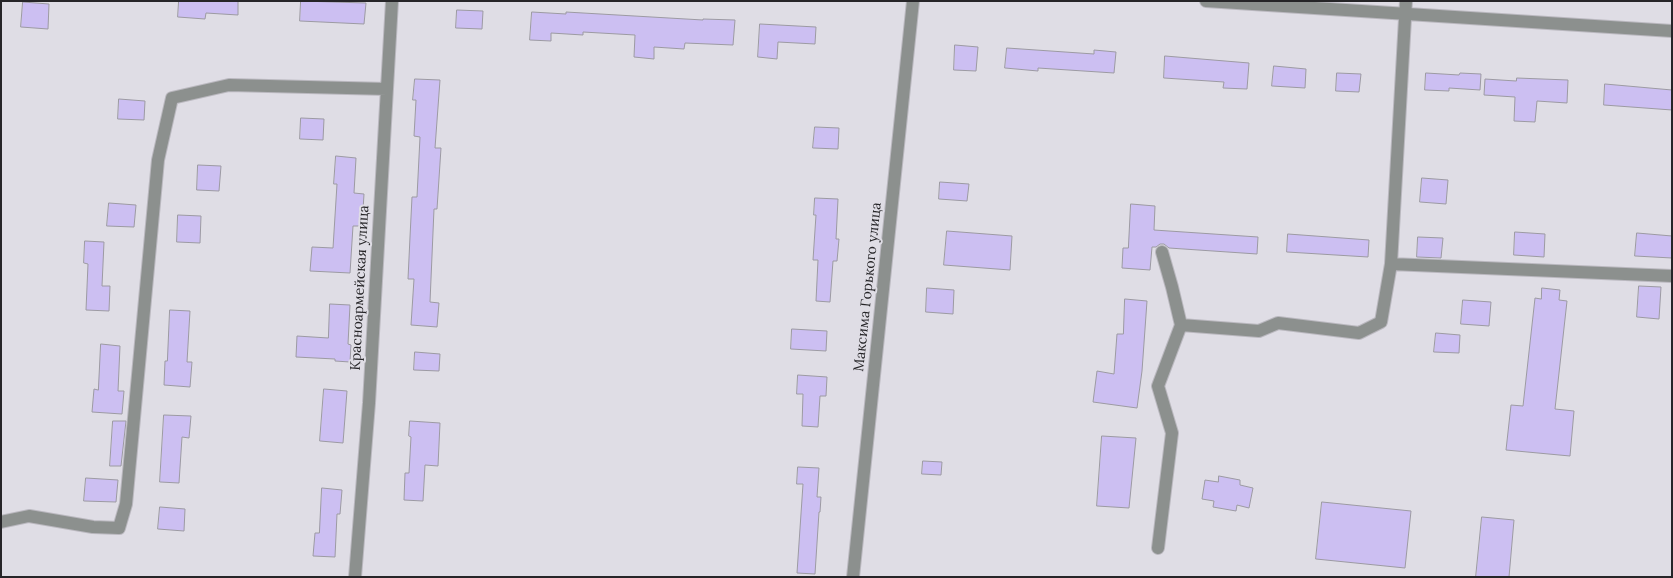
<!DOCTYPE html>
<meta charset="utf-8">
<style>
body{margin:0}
#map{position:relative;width:1673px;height:578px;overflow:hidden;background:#dfdde5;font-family:Lora,serif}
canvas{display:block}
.frame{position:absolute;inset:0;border:2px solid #262528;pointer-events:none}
</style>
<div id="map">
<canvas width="1673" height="578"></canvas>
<div class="frame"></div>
</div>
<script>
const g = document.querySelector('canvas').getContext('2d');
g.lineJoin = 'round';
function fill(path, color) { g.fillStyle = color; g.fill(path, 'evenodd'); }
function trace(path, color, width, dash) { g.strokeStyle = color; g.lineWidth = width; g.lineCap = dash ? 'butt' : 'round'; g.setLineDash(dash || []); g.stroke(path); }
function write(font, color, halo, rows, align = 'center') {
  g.font = font + ' Lora,serif'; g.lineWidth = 4; g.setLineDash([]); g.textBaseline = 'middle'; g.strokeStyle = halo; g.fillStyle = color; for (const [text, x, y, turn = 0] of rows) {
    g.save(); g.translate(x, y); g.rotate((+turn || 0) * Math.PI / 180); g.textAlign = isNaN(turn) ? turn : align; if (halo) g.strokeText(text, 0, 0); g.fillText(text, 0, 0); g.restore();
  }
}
const building = new Path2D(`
 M 179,1 L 238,1 L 238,15 L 206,13 L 205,19 L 178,17 Z
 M 301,1 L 366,3 L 364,24 L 300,21 Z
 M 23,2 L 49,4 L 48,29 L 21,27 Z
 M 457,10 L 483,11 L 482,29 L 456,28 Z
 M 532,12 L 566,14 L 566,12 L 703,20 L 703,19 L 735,20 L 733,45 L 685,43 L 684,49 L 654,47 L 654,59 L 634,57 L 635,35 L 583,32 L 583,35 L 551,33 L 551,41 L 530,40 Z
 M 760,24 L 816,27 L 815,44 L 778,42 L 777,59 L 758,57 Z
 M 955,45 L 978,47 L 976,71 L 954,70 Z
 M 1007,48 L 1094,54 L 1094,50 L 1116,52 L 1114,73 L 1038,68 L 1038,71 L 1005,68 Z
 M 1165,56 L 1249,63 L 1247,89 L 1223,88 L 1224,82 L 1164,78 Z
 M 1274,66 L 1306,69 L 1305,88 L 1272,86 Z
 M 1337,73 L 1361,74 L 1359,92 L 1336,91 Z
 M 1426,73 L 1459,75 L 1460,73 L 1481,74 L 1480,90 L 1449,88 L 1449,91 L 1425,90 Z
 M 1517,78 L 1568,80 L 1567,103 L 1537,101 L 1535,122 L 1514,121 L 1515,97 L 1484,95 L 1485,79 L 1516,81 Z
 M 415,79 L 440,80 L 435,148 L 441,148 L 437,209 L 434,209 L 430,302 L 439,303 L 437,327 L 411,325 L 414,279 L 408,279 L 410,237 L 412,197 L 417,197 L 420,137 L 414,136 L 416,100 L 413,100 Z
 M 1605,84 L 1672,90 L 1672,110 L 1604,105 Z
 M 119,99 L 145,101 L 144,120 L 118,119 Z
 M 301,118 L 324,119 L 323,140 L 300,139 Z
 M 815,127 L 839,128 L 838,149 L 813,148 Z
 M 336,156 L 356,158 L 354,193 L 364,194 L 362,226 L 353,226 L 350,273 L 310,271 L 312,247 L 333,248 L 337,184 L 334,184 Z
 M 198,165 L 221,166 L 219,191 L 197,190 Z
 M 1422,178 L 1448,180 L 1446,204 L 1420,202 Z
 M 940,182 L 969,184 L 967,201 L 939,199 Z
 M 815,198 L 838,199 L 836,239 L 839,239 L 837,261 L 833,261 L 830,302 L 816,301 L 818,260 L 813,260 L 816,215 L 814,215 Z
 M 109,203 L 136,205 L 134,227 L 107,226 Z
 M 1131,204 L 1155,206 L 1154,230 L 1258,237 L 1257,254 L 1169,248 L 1164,244 L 1160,244 L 1156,247 L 1152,247 L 1150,270 L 1122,268 L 1123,248 L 1128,248 Z
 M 178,215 L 201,216 L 200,243 L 177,242 Z
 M 947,231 L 1012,236 L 1010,270 L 944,265 Z
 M 1515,232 L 1545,234 L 1544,257 L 1514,255 Z
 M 1637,233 L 1672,236 L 1672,258 L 1635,256 Z
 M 1288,234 L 1369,240 L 1368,257 L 1287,252 Z
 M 1418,237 L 1443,238 L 1441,258 L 1417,257 Z
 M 85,241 L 104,242 L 102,286 L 110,286 L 109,311 L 86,310 L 88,264 L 84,263 Z
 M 1639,286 L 1661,287 L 1659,319 L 1637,317 Z
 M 927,288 L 954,290 L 953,314 L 926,312 Z
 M 1542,288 L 1560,290 L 1559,300 L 1567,301 L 1555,409 L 1574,411 L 1570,456 L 1506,450 L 1511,405 L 1523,406 L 1535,298 L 1541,299 Z
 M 1125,299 L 1147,301 L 1142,371 L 1137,408 L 1093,402 L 1097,371 L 1114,374 L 1117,334 L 1123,334 Z
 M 1463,300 L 1491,302 L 1489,326 L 1461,324 Z
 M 330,304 L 350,305 L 348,344 L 351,345 L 350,362 L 335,361 L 335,359 L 296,357 L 297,336 L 328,338 Z
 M 170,310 L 190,311 L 187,362 L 192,362 L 190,387 L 164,385 L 165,361 L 167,361 Z
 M 792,329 L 827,331 L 826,351 L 791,349 Z
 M 1436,333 L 1460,335 L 1459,353 L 1434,352 Z
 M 101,344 L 120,346 L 118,391 L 124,391 L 122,414 L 92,412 L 94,389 L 98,390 Z
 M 415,352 L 440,354 L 439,371 L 414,370 Z
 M 798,375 L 827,377 L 826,396 L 820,396 L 818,427 L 802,426 L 803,394 L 797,394 Z
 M 324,389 L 347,391 L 343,443 L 320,441 Z
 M 164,415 L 191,416 L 189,438 L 182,437 L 179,483 L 160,482 Z
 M 113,421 L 126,421 L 121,466 L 110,466 Z
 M 410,421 L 440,423 L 438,466 L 425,465 L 423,501 L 404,500 L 405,473 L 409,473 L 411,437 L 409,436 Z
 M 1102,436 L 1136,438 L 1129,508 L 1097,506 Z
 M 923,461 L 942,462 L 941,475 L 922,474 Z
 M 798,467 L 819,468 L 817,497 L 821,497 L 820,512 L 819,512 L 815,574 L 797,573 L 803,484 L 797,484 Z
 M 1219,476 L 1240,480 L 1240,485 L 1253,488 L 1249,508 L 1237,505 L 1236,511 L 1213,507 L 1214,501 L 1202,499 L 1205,480 L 1218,482 Z
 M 86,478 L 118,480 L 116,502 L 84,501 Z
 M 322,488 L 342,490 L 340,514 L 337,514 L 335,557 L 313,556 L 315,533 L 319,533 Z
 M 1322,502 L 1411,511 L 1405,568 L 1316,559 Z
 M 160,507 L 185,509 L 184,531 L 158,529 Z
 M 1482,517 L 1514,520 L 1509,577 L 1476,577 Z`);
fill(building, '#ccbff2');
trace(building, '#9c9aa2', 1);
const minor = new Path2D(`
 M 1206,1 L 1672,31
 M 1162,252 L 1172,287 L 1181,325 L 1259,331 L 1278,323 L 1359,333 L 1381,322 L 1391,264 L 1406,1
 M 1391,264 L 1672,276
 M 1,522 L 29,516 L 93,527 L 119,528 L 126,504 L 158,160 L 172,98 L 229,85 L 387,89
 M 1158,548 L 1172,433 L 1158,386 L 1181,325
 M 355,577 L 369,403 L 392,1
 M 853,577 L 913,1`);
trace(minor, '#bab8bf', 14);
trace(minor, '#8c908e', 12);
write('14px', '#262528', '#dfdde5', [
 ["Максима Горького улица",868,287,-84],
 ["Красноармейская улица",360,288,-87]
]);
</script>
